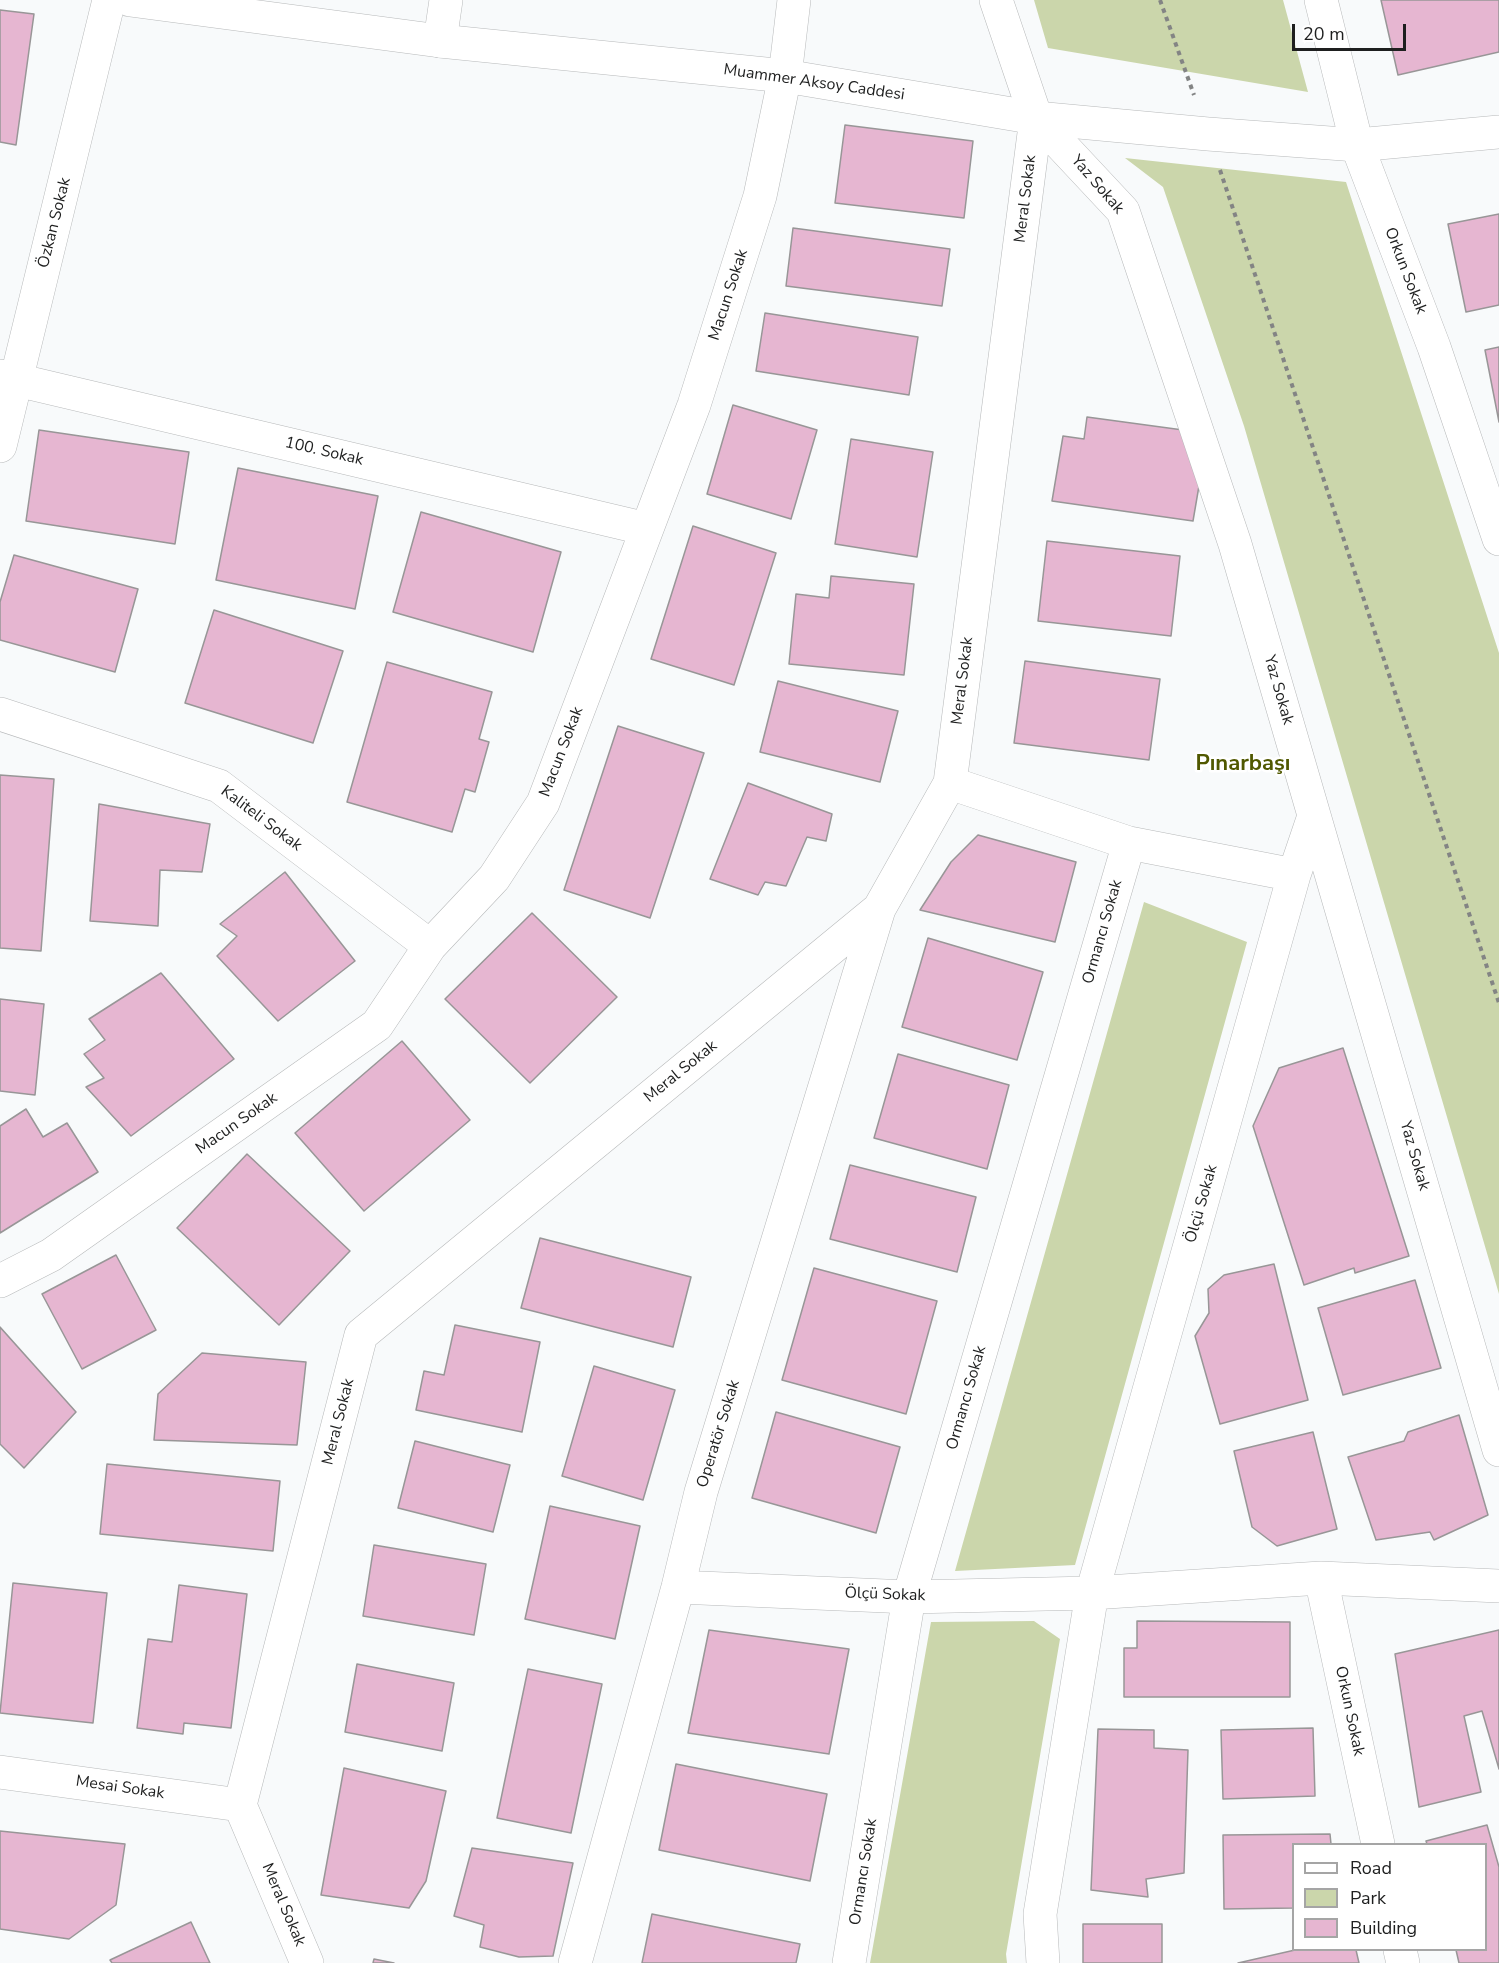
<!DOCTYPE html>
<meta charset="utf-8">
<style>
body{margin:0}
#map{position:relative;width:1499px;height:1963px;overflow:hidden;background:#f8fafb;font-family:"Nunito Sans",sans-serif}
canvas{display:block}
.legend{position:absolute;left:1292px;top:1843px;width:195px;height:108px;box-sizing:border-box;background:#fff;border:2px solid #a5a5a5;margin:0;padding:8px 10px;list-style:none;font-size:18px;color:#1e1f1f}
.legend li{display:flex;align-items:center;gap:12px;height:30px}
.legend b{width:30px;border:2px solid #a5a5a5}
.scale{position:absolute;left:1292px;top:24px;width:114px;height:27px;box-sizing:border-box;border:3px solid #1e1f1f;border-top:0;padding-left:8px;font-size:18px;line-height:21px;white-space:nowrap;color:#1e1f1f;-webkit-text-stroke:4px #fff;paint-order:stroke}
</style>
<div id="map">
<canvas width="1499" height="1963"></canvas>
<ul class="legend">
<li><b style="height:8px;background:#fff"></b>Road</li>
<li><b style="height:16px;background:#cbd6ab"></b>Park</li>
<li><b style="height:16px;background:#e6b6d1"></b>Building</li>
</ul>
<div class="scale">20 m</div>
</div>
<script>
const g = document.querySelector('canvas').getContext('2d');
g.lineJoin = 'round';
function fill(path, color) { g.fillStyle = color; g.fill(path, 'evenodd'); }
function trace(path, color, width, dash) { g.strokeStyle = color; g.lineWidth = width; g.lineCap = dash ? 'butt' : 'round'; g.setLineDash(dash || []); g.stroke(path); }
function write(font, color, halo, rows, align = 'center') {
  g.font = font + ' "Nunito Sans",sans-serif'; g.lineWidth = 5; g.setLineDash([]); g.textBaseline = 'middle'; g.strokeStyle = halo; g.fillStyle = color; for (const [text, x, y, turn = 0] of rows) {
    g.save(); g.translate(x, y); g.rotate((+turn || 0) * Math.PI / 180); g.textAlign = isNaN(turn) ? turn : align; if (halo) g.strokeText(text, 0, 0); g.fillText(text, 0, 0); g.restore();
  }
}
fill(new Path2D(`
 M 1034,0 L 1283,0 L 1308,92 L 1048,48 Z
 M 1125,158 L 1346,182 L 1499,653 L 1499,1294 L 1244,426 L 1163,187 Z
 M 1144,902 L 1247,942 L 1075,1565 L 955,1571 Z
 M 1034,1621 L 1060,1639 L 1006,1954 L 1007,1963 L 870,1963 L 931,1622 Z`), '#cbd6ab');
const building = new Path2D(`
 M 1381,0 L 1499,0 L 1499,52 L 1398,75 Z
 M 0,10 L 34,14 L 16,145 L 0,142 Z
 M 845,125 L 973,141 L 964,218 L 835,203 Z
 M 1499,214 L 1499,305 L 1466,312 L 1448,224 Z
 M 793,228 L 950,249 L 942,306 L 786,286 Z
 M 765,313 L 918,337 L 909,395 L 756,371 Z
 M 1499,347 L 1499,422 L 1485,350 Z
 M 733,405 L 817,430 L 791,519 L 707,494 Z
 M 1087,417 L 1183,430 L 1200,480 L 1193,521 L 1052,501 L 1063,436 L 1084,439 Z
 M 39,430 L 189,452 L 175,544 L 26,521 Z
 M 851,439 L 933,452 L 917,557 L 835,544 Z
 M 238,468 L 378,496 L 355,609 L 216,580 Z
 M 421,512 L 561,552 L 533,652 L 393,612 Z
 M 693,526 L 776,553 L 734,685 L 651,659 Z
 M 1047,541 L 1180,556 L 1171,636 L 1038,621 Z
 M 14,555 L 138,589 L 115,672 L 0,640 L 0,602 Z
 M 831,576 L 914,584 L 904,675 L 789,664 L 796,594 L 829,598 Z
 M 214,610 L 343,651 L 313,743 L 185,703 Z
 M 1025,661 L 1160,679 L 1149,760 L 1014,743 Z
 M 387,662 L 492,692 L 479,739 L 489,742 L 475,792 L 465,789 L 452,832 L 347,802 Z
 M 778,681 L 898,711 L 880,782 L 760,752 Z
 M 618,726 L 704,753 L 650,918 L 564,890 Z
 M 0,775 L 54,779 L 41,951 L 0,948 Z
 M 748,783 L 832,814 L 826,841 L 807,837 L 786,886 L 765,882 L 758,895 L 710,879 Z
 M 99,804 L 210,824 L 202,872 L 160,870 L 158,926 L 90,921 Z
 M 978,835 L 1076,862 L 1055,942 L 920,910 L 951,862 Z
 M 285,872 L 355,961 L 278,1021 L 217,956 L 237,936 L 220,924 Z
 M 532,913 L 617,997 L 530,1083 L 445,999 Z
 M 928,938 L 1043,972 L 1017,1060 L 902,1027 Z
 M 161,973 L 234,1059 L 131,1136 L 86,1087 L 104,1078 L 84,1054 L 105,1040 L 89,1019 Z
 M 0,999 L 44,1004 L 35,1095 L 0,1091 Z
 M 402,1041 L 470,1120 L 364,1211 L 295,1133 Z
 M 1343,1048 L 1409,1256 L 1355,1273 L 1354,1268 L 1304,1285 L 1253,1126 L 1279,1068 Z
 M 898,1054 L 1009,1085 L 987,1169 L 874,1138 Z
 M 26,1109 L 43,1137 L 67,1123 L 98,1172 L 0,1233 L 0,1126 Z
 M 247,1154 L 350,1251 L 279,1325 L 177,1228 Z
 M 850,1165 L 976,1197 L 957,1272 L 830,1239 Z
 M 540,1238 L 691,1277 L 673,1347 L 521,1308 Z
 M 116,1255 L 156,1330 L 82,1369 L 42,1294 Z
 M 1274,1264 L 1308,1400 L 1220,1424 L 1195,1336 L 1209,1313 L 1208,1289 L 1224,1275 Z
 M 814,1268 L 937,1301 L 906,1414 L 782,1380 Z
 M 1415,1280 L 1441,1368 L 1343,1395 L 1318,1308 Z
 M 455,1325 L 540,1342 L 522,1432 L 416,1410 L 424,1371 L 444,1375 Z
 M 0,1327 L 76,1412 L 24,1468 L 0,1444 Z
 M 202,1353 L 306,1362 L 297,1445 L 154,1440 L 158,1394 Z
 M 594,1366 L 675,1390 L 643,1500 L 562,1476 Z
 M 776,1412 L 900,1447 L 876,1533 L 752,1498 Z
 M 1459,1415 L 1488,1515 L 1434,1540 L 1430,1532 L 1376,1540 L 1348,1457 L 1404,1441 L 1408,1432 Z
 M 1313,1432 L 1337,1529 L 1277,1546 L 1252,1527 L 1234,1451 Z
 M 415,1441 L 510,1465 L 493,1532 L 398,1508 Z
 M 107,1464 L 280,1481 L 273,1551 L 100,1534 Z
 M 550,1506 L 640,1526 L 615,1639 L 525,1619 Z
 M 374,1545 L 486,1564 L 474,1635 L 363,1616 Z
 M 13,1583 L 107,1593 L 93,1723 L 0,1713 Z
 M 179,1585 L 247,1594 L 231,1728 L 184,1723 L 183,1734 L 137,1728 L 148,1639 L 172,1642 Z
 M 1137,1621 L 1290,1622 L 1290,1697 L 1124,1697 L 1124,1648 L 1137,1648 Z
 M 709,1630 L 849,1649 L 829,1754 L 688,1733 Z
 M 1499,1630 L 1499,1769 L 1482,1711 L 1464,1716 L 1481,1792 L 1419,1807 L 1395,1654 Z
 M 357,1664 L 454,1683 L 442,1751 L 345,1732 Z
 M 528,1669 L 602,1684 L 571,1833 L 497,1818 Z
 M 1313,1728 L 1315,1796 L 1223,1799 L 1221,1730 Z
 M 1098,1729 L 1154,1730 L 1154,1748 L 1188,1750 L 1184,1873 L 1146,1879 L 1148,1897 L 1091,1890 Z
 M 676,1764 L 827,1794 L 810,1881 L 659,1850 Z
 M 344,1768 L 446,1791 L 426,1881 L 409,1908 L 321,1895 Z
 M 1487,1825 L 1499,1867 L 1499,1963 L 1459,1963 L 1456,1950 L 1486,1950 L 1486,1844 L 1427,1844 L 1426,1841 Z
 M 0,1831 L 125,1844 L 116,1905 L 69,1939 L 0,1929 Z
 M 1330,1834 L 1331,1844 L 1294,1844 L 1294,1908 L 1224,1909 L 1223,1835 Z
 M 472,1848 L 573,1863 L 553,1956 L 519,1957 L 480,1947 L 484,1925 L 454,1916 Z
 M 652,1914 L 800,1944 L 796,1963 L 642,1963 Z
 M 191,1922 L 210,1963 L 112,1963 L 110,1960 Z
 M 1083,1924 L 1162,1924 L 1162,1963 L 1083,1963 Z
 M 1295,1950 L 1356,1950 L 1359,1963 L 1238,1963 Z
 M 374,1959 L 394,1963 L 373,1963 Z`);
fill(building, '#e6b6d1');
trace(building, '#989697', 1.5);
const minor = new Path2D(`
 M 996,0 L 1036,118 L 1123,211 L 1235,544 L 1499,1450
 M 1321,0 L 1357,145 L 1434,347 L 1499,539
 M 440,41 L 446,0
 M 0,376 L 647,529
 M 0,446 L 109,0
 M 0,714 L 219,786 L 430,946
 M 950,783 L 1129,843 L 1294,875
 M 0,1281 L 51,1255 L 377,1025 L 430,946 L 494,878 L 543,803 L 694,405 L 760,196 L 785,76 L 794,0
 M 1321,1578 L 1378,1844
 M 678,1587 L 909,1597 L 1092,1593 L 1321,1578 L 1499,1586
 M 0,1772 L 240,1805
 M 1400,1950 L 1403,1963
 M 307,1963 L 240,1805 L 361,1335 L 879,909 L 950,783 L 1036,118
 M 575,1963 L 678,1587 L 701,1492 L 879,909
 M 849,1963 L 909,1597 L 1129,843
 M 1043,1963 L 1040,1914 L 1092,1593 L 1294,875 L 1314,816`);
const major = new Path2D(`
 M 130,0 L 440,41 L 785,76 L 1036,118 L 1208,134 L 1357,145 L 1499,132`);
trace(minor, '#b7b9ba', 34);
trace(major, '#b7b9ba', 34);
trace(new Path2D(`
 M 1160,0 L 1194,95
 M 1220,170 L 1499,1003`), '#838484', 4, [4.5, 4.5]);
trace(minor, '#fff', 33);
trace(major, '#fff', 33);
write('16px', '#1e1f1f', '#fff', [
 ["Muammer Aksoy Caddesi",814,83,8],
 ["Yaz Sokak",1097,185,49],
 ["Meral Sokak",1026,199,-83],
 ["Özkan Sokak",55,223,-76],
 ["Orkun Sokak",1405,271,69],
 ["Macun Sokak",729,295,-72],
 ["100. Sokak",324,452,13],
 ["Meral Sokak",963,681,-83],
 ["Yaz Sokak",1278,690,74],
 ["Macun Sokak",562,752,-69],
 ["Kaliteli Sokak",261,819,37],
 ["Ormancı Sokak",1103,932,-74],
 ["Meral Sokak",681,1072,-39],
 ["Macun Sokak",237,1124,-35],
 ["Yaz Sokak",1414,1156,74],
 ["Ölçü Sokak",1202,1204,-74],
 ["Ormancı Sokak",967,1398,-74],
 ["Meral Sokak",339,1422,-76],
 ["Operatör Sokak",719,1434,-73],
 ["Ölçü Sokak",885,1595,2],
 ["Orkun Sokak",1349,1711,78],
 ["Mesai Sokak",120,1788,8],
 ["Ormancı Sokak",864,1872,-81],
 ["Meral Sokak",283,1905,67]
]);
write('bold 22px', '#505800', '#fff', [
 ["Pınarbaşı",1243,765]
]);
</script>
